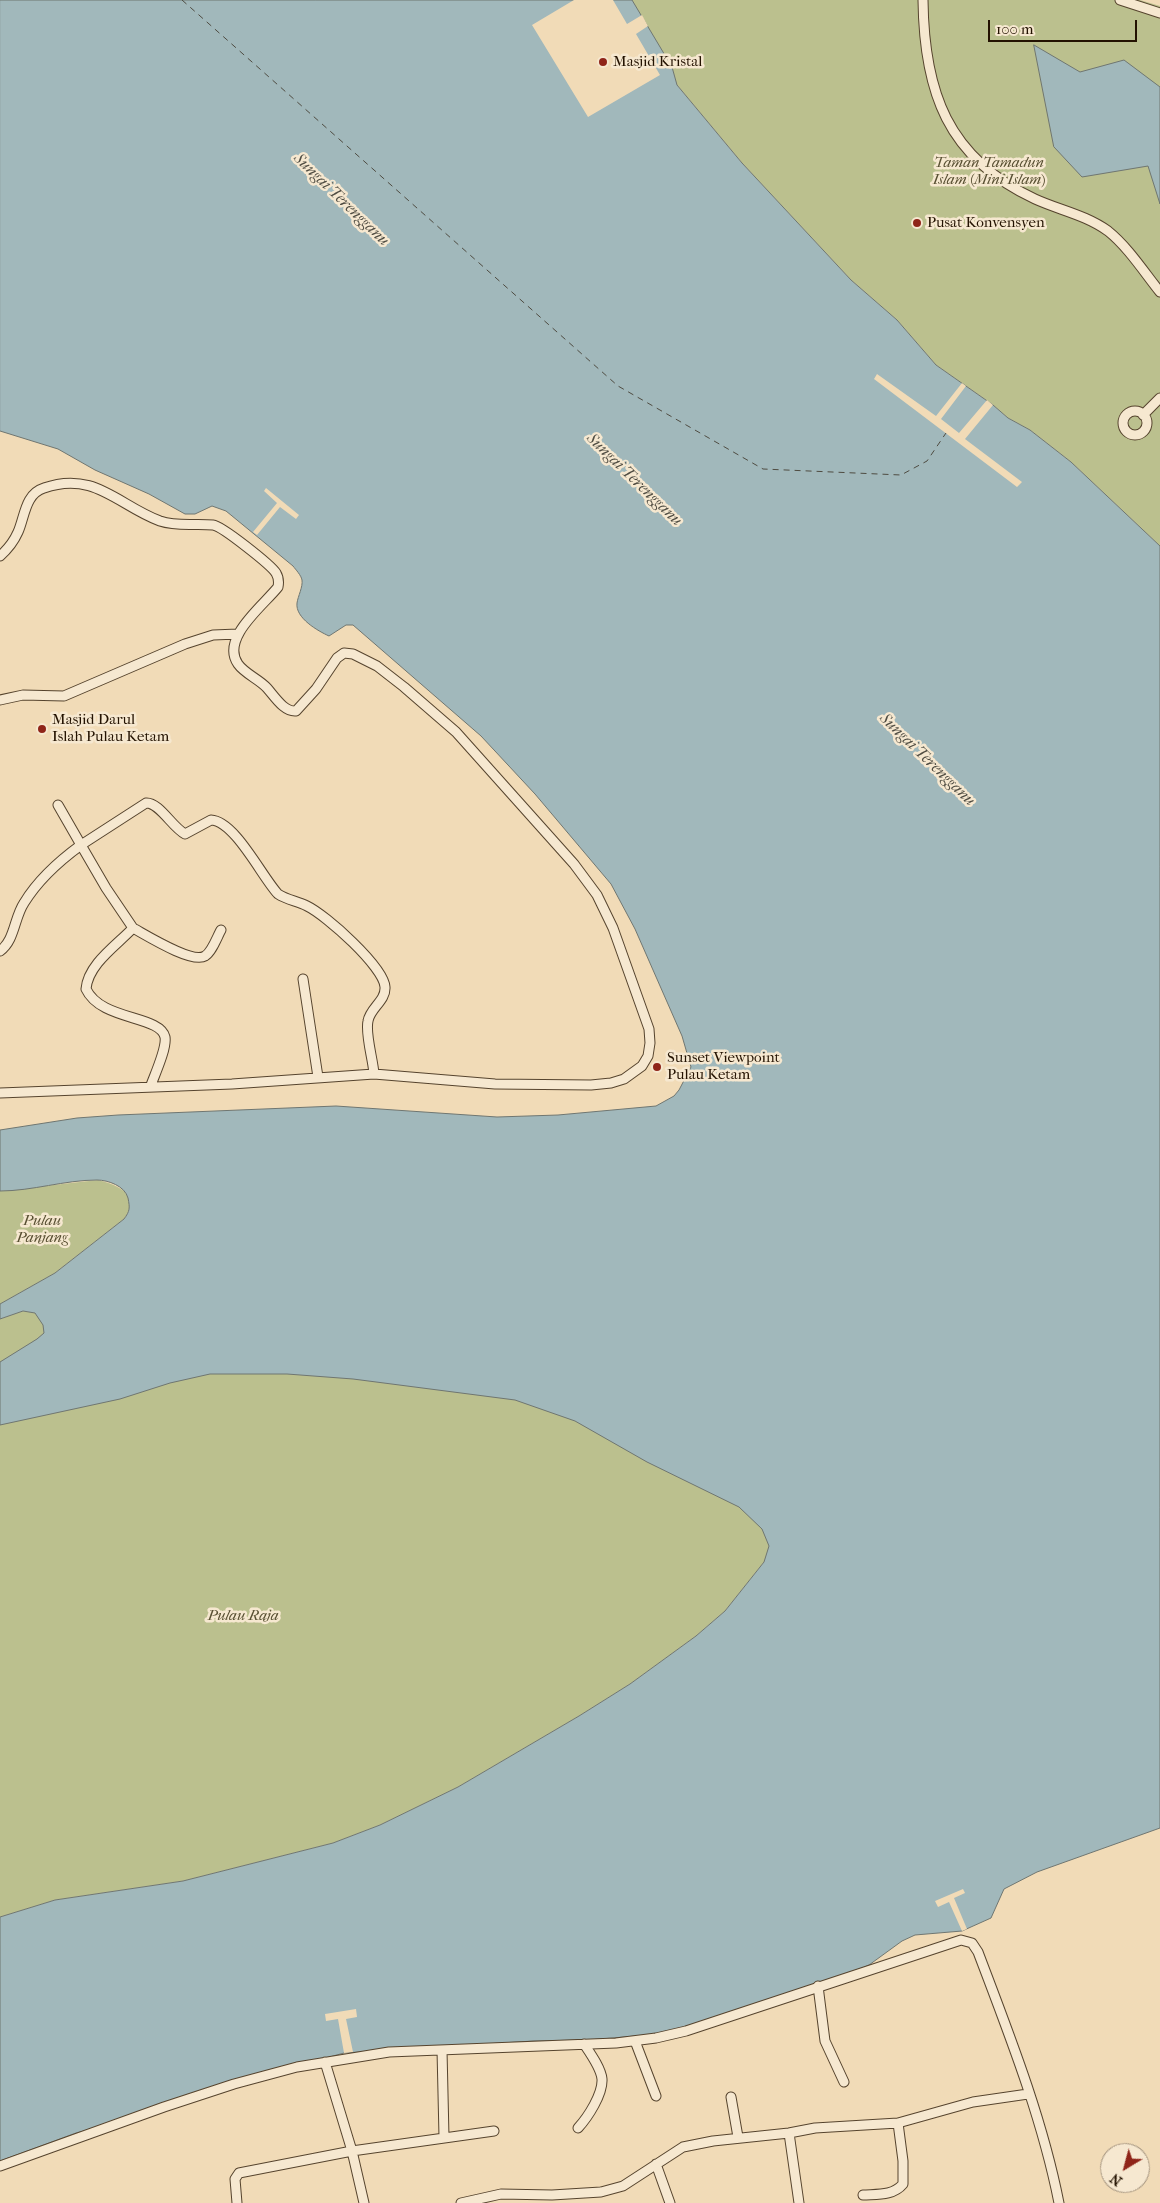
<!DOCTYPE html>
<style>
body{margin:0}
#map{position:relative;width:1160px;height:2203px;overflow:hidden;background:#f1dbb7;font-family:"IM FELL French Canon",serif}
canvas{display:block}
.north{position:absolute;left:1100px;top:2143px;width:50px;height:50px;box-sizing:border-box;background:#f6e8d0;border:1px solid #a2927d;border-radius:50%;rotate:217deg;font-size:14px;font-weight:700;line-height:20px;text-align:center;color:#231201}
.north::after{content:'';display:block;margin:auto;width:18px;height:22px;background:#8f2418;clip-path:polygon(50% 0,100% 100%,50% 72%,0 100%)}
.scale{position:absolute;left:988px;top:20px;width:149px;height:22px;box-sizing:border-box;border:2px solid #231201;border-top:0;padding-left:6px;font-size:15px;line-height:18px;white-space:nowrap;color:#231201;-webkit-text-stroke:4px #f6e8d0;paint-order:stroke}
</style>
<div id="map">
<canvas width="1160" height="2203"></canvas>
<div class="north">N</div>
<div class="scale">100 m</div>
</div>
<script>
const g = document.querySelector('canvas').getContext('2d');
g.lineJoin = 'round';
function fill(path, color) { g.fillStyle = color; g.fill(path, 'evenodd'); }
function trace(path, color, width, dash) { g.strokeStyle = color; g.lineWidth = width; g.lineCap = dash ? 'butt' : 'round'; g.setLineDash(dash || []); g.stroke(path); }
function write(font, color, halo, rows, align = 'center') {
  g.font = font + ' "IM FELL French Canon",serif'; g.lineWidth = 5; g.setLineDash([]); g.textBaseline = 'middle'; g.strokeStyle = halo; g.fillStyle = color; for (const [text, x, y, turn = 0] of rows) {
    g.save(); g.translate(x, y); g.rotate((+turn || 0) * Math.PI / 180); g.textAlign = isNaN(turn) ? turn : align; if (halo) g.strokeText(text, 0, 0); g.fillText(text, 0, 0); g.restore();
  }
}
fill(new Path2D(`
 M 547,0 L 1140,0 L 1160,6 L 1160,546 L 1071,462 L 1030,430 L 1008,418 L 993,405 L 936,365 L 897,320 L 851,280 L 742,163 L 677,85 Z
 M 98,1180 C 119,1185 142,1196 124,1219 L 55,1273 L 0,1304 L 0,1191 Z
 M 23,1311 L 871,1435 L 764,1562 L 725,1611 L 696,1636 L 630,1684 L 579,1716 L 458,1787 L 380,1825 L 333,1843 L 183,1881 L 55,1900 L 0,1917 L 0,1319 Z`), '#bbc08e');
const water = new Path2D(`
 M 0,0 L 632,0 L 672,67 L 677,85 L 742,163 L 851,280 L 897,320 L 936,365 L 993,405 L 1008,418 L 1030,430 L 1071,462 L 1160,546 L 1160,1828 L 1037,1872 L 1004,1889 L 991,1918 L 962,1931 L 915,1935 L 902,1941 L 869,1965 L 845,1976 L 679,2029 L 660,2034 L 588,2040 L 533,2041 L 344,2053 L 216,2088 L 114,2123 L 76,2133 L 0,2161 L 0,1917 L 55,1900 L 183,1881 L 333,1843 L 380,1825 L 458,1787 L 579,1716 L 630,1684 L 696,1636 L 725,1611 L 764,1562 L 769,1546 L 762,1529 L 739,1507 L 647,1462 L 575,1421 L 515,1400 L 353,1379 L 287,1374 L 210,1374 L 170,1383 L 120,1399 L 0,1425 L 0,1362 L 37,1339 L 44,1333 L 43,1325 L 35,1313 L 23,1311 L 0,1319 L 0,1304 L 55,1273 L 124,1219 C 130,1211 130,1208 128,1198 C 125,1186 108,1180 97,1180 C 65,1180 32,1191 0,1191 L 0,1130 L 77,1118 L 118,1115 L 336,1106 L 497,1117 L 558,1115 L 656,1106 L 674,1096 L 679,1090 L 691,1067 L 682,1036 L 635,929 L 611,884 L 535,794 L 481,736 L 353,625 L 346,625 L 329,636 C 318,631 295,618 297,603 C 298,596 303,587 302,580 C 301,575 296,570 293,566 L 226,511 L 212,506 L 195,514 L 185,514 L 149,494 L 95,470 L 58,449 L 0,431 Z
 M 1034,45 L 1080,72 L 1124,60 L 1160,87 L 1160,204 L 1148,166 L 1082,177 L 1054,147 Z`);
fill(water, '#a1b8bb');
trace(water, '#6f7671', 1);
fill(new Path2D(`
 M 574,0 L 613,0 L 627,24 L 642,15 L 648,26 L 636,34 L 660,75 L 588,117 L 532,25 Z
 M 877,374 L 936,416 L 962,383 L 966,386 L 941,419 L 959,433 L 987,400 L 993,405 L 965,439 L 1022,482 L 1017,487 L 874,379 Z
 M 266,488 L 299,515 L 296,519 L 280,507 L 257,535 L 253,532 L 277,503 L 264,491 Z
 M 963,1889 L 965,1893 L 954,1898 L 967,1929 L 962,1931 L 949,1902 L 938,1907 L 935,1901 Z
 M 356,2009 L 357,2017 L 346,2019 L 353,2052 L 344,2053 L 338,2019 L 326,2021 L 325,2014 Z`), '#f1dbb7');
trace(new Path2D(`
 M 182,0 L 618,386 L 763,469 L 901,475 L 927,461 L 946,433`), '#4f4c42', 1, [6, 5]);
const minor = new Path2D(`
 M 923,0 C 924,91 947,158 1035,199 C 1059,210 1086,215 1108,231 C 1128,247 1144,272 1160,292
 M 1120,0 L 1160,13
 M1123 423a12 12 0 1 1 24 0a12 12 0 1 1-24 0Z
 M 1143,415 L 1160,398
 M 0,556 C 8,549 14,541 18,532 C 25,516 25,494 44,488 C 94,470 119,506 160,521 C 178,527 195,523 213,525 C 222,526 271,565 276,573 C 279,578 279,582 278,587 C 264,605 220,638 238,664 C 245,674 259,679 267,688 C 275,697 284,712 296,711 L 316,689 L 337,658 L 344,653 L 353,654 L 377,666 L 404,687 L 456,732 L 574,864 L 597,895 L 613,928 L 649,1029 L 650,1043 L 648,1056 L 642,1066 L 624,1079 L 611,1083 L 591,1085 L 495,1084 L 374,1074 L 232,1084 L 0,1093
 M 0,700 L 23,695 L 64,696 L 185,644 L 213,635 L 238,634
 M 58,805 L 81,845 L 146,803 C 159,802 172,827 185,834 L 211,820 C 235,821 262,877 278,894 C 287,900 297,901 307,906 C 326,915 384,967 385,987 C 386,1001 370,1008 368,1021 C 365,1034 373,1059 374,1074
 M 0,951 C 15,940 14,918 24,903 C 38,880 59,861 81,845 L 106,888 L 133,928
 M 303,979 L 318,1077
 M 151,1085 C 155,1074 167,1048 165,1037 C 160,1015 101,1021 86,989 C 88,964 117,945 133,928 C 146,935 192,964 205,956 C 212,952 217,937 221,930
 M 818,1986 L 825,2041 L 844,2082
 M 635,2041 L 656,2096
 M 442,2050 L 444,2137
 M 325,2062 L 352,2151 L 364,2203
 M 731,2097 L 738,2137
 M 578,2128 C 588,2117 603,2094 602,2079 C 601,2068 590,2053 584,2044
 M 789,2133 L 799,2203
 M 656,2164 L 670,2203
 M 0,2166 L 164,2107 L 234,2084 L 297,2067 L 389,2052 L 616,2043 L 656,2038 L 686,2031 L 961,1940 L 972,1943 L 978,1952 C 1009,2034 1042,2117 1059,2203
 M 863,2195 C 877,2194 893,2196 903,2184 L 903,2161 L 898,2123
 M 237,2203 L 235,2179 L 239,2173 L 352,2151 L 494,2131
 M 461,2203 L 501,2194 L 552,2195 L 601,2192 L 623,2186 L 683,2147 L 713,2141 L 789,2133 L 815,2128 L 898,2123 L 973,2102 L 1028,2094`);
trace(minor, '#56442e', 11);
trace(minor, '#f6e8d0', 9);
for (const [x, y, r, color] of [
 [603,62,5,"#8f2418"],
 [917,223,5,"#8f2418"],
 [42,729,5,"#8f2418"],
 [657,1067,5,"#8f2418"]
]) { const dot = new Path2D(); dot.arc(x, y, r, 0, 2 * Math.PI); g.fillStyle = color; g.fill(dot); trace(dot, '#f6e8d0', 2); }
write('15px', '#231201', '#f6e8d0', [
 ["Masjid Kristal",613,62],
 ["Pusat Konvensyen",927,223],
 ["Masjid Darul",52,720],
 ["Islah Pulau Ketam",52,737],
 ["Sunset Viewpoint",667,1058],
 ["Pulau Ketam",667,1075]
], 'left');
write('italic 15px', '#584f32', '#f6e8d0', [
 ["Taman Tamadun",989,163],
 ["Islam (Mini Islam)",989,180],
 ["Pulau",42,1221],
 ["Panjang",42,1238],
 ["Pulau Raja",243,1616]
]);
write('italic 16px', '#4f4c42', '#f6e8d0', [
 ["Sungai Terengganu",341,200,44],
 ["Sungai Terengganu",634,480,44],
 ["Sungai Terengganu",927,760,44]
]);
</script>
